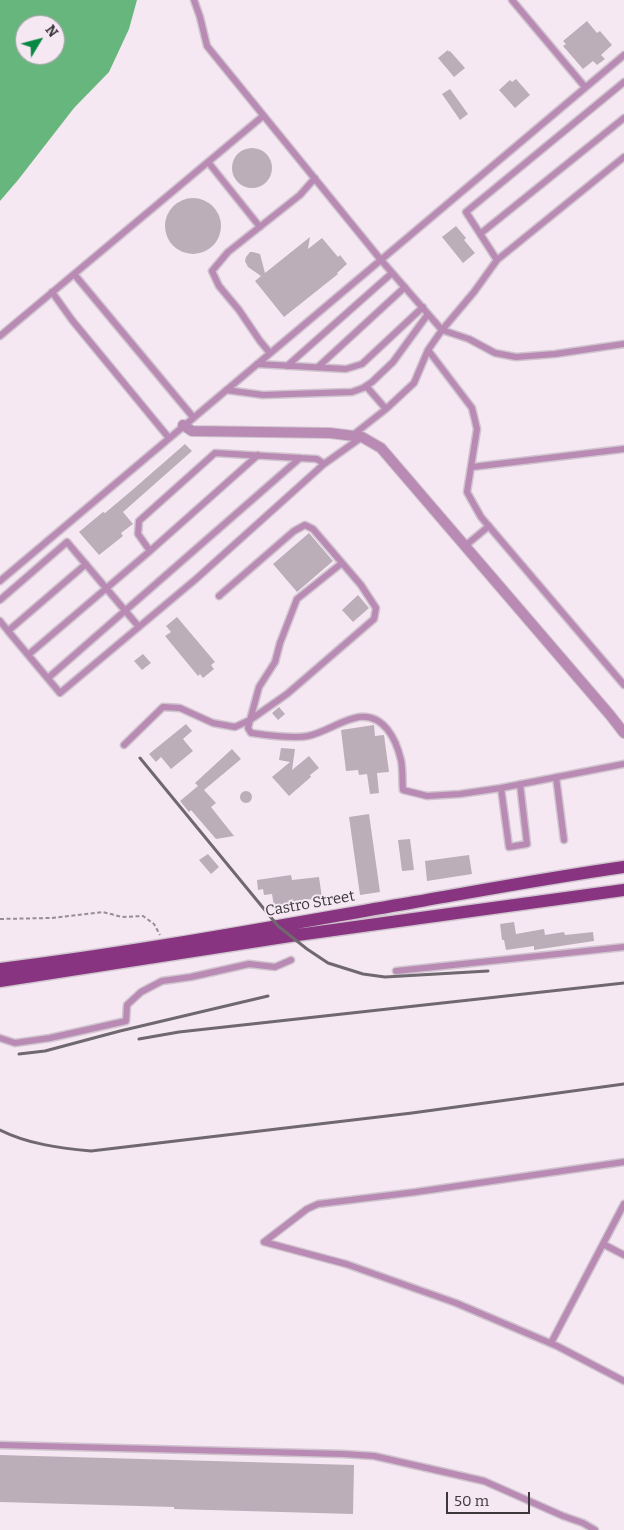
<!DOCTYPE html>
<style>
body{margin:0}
#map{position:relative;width:624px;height:1530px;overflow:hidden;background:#f5e8f3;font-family:Bitter,serif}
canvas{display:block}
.north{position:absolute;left:15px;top:15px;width:50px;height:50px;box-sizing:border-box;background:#f5e8f3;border:1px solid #aba1a9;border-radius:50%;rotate:53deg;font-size:14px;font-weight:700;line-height:20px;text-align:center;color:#3c373b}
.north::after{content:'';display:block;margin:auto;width:18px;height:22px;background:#098843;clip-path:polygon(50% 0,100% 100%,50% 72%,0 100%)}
.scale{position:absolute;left:446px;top:1492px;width:84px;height:22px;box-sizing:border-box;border:2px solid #3c373b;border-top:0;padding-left:6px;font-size:15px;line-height:18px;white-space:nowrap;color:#3c373b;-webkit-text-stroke:4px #f5e8f3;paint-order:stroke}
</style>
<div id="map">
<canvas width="624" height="1530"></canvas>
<div class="north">N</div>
<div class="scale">50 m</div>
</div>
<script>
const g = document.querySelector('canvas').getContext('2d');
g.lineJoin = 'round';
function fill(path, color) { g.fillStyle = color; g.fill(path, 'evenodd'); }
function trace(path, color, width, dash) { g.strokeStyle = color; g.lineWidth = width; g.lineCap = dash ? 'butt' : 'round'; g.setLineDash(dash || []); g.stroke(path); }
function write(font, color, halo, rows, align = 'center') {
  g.font = font + ' Bitter,serif'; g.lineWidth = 4; g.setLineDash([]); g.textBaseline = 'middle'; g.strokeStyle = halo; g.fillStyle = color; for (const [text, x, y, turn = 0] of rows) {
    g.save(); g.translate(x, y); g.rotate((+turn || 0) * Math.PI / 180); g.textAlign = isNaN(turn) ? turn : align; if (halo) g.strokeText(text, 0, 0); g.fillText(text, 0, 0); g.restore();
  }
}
fill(new Path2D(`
 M 0,0 L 137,0 L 129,29 L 109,72 L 74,108 L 18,180 L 0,201 ZM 25,25 L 55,25 L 55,55 L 25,55 Z`), '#67b67d');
fill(new Path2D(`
 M 587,21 L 597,33 L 600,31 L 612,45 L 601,55 L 605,59 L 597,65 L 593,61 L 583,69 L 563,46 L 566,44 L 563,41 Z
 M 448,50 L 449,52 L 450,51 L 465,68 L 454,77 L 438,58 Z
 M 516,79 L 530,95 L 515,108 L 499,90 L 510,80 L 512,82 Z
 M 450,89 L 468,114 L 460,120 L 442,94 Z
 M232 168a20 20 0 1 1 40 0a20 20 0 1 1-40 0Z
 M165 226a28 28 0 1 1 56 0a28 28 0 1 1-56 0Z
 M 456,226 L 466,238 L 464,240 L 475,253 L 463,263 L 442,237 Z
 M 310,237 L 308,249 L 322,238 L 338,257 L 340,255 L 347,264 L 337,273 L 338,274 L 284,317 L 255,281 L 261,276 L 248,267 L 245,261 L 246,257 L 250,252 L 253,252 L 260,254 L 265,273 Z
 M 185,444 L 192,451 L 123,512 L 133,524 L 121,533 L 123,536 L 99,555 L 79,532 L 103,512 L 105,513 L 130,492 Z
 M 309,533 L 333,561 L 297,592 L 273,564 Z
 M 358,595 L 369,608 L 353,622 L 342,610 Z
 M 177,617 L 215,662 L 211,665 L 214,669 L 203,678 L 200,674 L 198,676 L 165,636 L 171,632 L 166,626 Z
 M 143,654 L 151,663 L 142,670 L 134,661 Z
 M 279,707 L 285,714 L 278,720 L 272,713 Z
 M 186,724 L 192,731 L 183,739 L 193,751 L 171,769 L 161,757 L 156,762 L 149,754 Z
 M 374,725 L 375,736 L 384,735 L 389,772 L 377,773 L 379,793 L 370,794 L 367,774 L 359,775 L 358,770 L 346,771 L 341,730 Z
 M 281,748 L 295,749 L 292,770 L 309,756 L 319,768 L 310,775 L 311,777 L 289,796 L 272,777 L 290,762 L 279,760 Z
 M 232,749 L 241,759 L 204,790 L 216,803 L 211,807 L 234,836 L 216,839 L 191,810 L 189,812 L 180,801 L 198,786 L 195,783 Z
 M240 797a6 6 0 1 1 12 0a6 6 0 1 1-12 0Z
 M 369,814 L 380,892 L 360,895 L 349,817 Z
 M 410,839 L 414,870 L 402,871 L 398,840 Z
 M 208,854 L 219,867 L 211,874 L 199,860 Z
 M 469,855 L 472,874 L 427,881 L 425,861 Z
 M 291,875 L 292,880 L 319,877 L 322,898 L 295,901 L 296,903 L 274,906 L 272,894 L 264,895 L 263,889 L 258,890 L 257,880 Z
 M 514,922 L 516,934 L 544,929 L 545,935 L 564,932 L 565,935 L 593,932 L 594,941 L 534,950 L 534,946 L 506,950 L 504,940 L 502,940 L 500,924 Z
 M 0,1455 L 354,1465 L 353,1514 L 174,1509 L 174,1507 L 0,1502 Z`), '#bbaeb9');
const lane = new Path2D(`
 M 194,0 L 200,17 L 207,46 L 381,260 L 442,330 L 428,350 L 472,408 L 477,429 L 467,492 L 481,517 L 624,685
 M 512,0 L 585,87
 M 624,82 L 466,212 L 497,260 L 474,292 L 442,330 L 469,339 L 495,353 L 516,357 L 555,354 L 624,344
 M 208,162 L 260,227
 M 480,234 L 624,118
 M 497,260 L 624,157
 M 74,274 L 193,417
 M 52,292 L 72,320 L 169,438
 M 0,336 L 263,116
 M 270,353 L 260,341 L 239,310 L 219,286 L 212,271 L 228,252 L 300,195 L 315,178
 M 257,364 L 346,369 L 362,364 L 423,307
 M 287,366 L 392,273
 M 318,367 L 405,287
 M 226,390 L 263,395 L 291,394 L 352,392 L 363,388 L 372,382 L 393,362 L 428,314
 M 386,409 L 414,383 L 428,350
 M 353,435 L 386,409 L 366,386
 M 324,464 L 362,437
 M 472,467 L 624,449
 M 465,546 L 489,526
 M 150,551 L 258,455
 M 0,581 L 624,55
 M 219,596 L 294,531 L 305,525 L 313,529 L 361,585 L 376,608 L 374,619 L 287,694 L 250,720 L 248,728 L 251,733 C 267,735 293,739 308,736 C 326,732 341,720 359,717 C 384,714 396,739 401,760 C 403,769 402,781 403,790 L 427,796 L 460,794 L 501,788
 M 0,600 L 67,542 L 139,627
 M 0,621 L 8,631 L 60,693 L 196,579 L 324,464 L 317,459 L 215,453 L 139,521 L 138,534 L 150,551 L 28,655
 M 8,631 L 86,564
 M 48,678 L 300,458
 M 124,745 L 163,707 L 180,708 L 213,723 L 235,727 L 250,720 L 259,687 L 275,662 L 280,643 L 297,599 L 342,563
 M 556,777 L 564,840
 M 520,784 L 527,844 L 509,847 L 501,788 C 542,780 583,772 624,764
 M 396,971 L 624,947
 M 0,1038 L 15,1043 L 50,1038 L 126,1021 L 127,1005 L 141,992 L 162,981 L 191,977 L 249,964 L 275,967 L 291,960
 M 264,1242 L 346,1264 L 456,1303 L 557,1346 L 624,1381
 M 264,1242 L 307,1209 L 318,1204 L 416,1192 L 624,1162
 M 603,1244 L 624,1255
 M 551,1343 L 624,1204
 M 0,1445 L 344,1454 L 374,1456 L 484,1481 L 563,1516 L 583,1523 L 595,1530`);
const street = new Path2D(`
 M 183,425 L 192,431 L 330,433 L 362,437 L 381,448 L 610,715 L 624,733`);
const primary = new Path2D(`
 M 0,969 C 139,952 277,926 415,902 C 484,890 554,877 624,867
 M 0,981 L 290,936 L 624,890`);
trace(lane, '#d0c5ce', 9);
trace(street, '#d0c5ce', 12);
trace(primary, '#d0c5ce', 15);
trace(new Path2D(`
 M 0,919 L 51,918 L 103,912 L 122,917 L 143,916 L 154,924 L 160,935`), '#978e95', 2, [4, 2.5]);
trace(lane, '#b98bb4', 6);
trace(street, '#b98bb4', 10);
trace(primary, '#883481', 12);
trace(new Path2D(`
 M 140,758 L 278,926 L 307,949 L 328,963 L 363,974 L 385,977 L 488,971
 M 139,1039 L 179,1032 L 624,983
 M 19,1054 L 45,1051 L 120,1031 L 268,996
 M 0,1130 C 28,1144 59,1148 91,1151 L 412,1113 L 624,1084`), '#6f686e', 3);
write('15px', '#3c373b', '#f5e8f3', [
 ["Castro Street",310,904,-10]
]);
</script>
